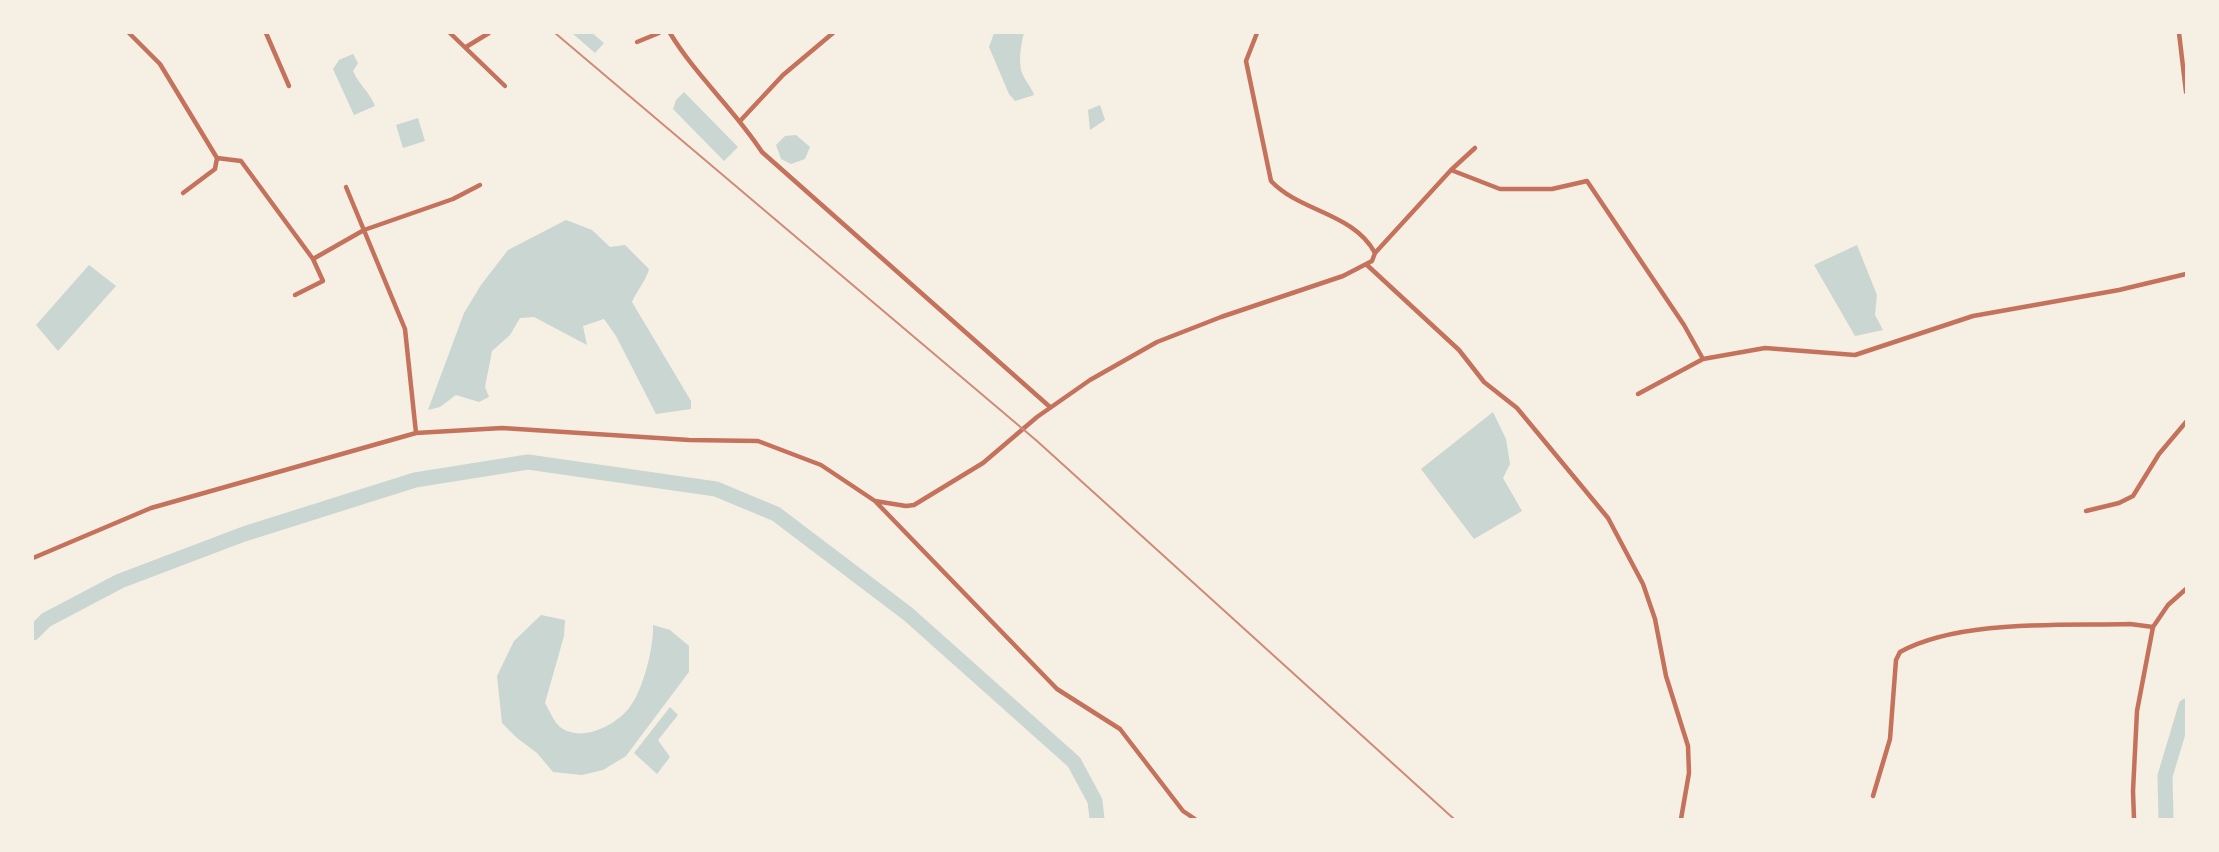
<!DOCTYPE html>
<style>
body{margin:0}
#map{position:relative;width:2219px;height:852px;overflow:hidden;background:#f6efe4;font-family:"PT Sans",sans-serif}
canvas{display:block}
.frame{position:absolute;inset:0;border:34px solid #f6efe4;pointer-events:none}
</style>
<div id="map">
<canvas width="2219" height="852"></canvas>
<div class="frame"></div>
</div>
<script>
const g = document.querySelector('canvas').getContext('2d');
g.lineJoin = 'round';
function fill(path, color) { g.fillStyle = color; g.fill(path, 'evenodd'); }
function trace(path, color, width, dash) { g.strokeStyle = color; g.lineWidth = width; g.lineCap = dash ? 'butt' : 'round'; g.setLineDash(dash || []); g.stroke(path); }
fill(new Path2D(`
 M 572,33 L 592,33 L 604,43 L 595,53 Z
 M 994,33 L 1024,33 C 1021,43 1018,63 1022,73 C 1025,81 1031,86 1034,95 L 1015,101 L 1009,94 L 989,47 Z
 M 353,54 L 358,63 L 353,71 C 359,85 369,91 375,106 L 354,115 L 333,69 L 339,60 Z
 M 684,92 L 738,147 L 724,161 L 673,109 L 676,100 Z
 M 1100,105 L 1105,120 L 1090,130 L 1088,110 Z
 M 418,118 L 425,141 L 403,148 L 396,125 Z
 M 796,135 L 810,147 L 805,159 L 791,164 L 781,159 L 776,145 L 785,136 Z
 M 566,220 L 592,230 L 610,247 L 625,245 L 649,269 C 646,281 637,290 632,302 L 691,401 L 691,409 L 656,414 L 616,336 L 604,319 L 583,326 L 587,345 L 534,317 L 520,318 L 510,335 L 492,351 L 485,387 L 489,397 L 479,402 L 456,395 L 440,407 L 428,410 L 464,313 L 481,285 L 508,250 Z
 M 1857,245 L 1877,295 L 1875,315 L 1883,330 L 1855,336 L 1814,265 Z
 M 89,265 L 116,286 L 58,351 L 36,325 Z
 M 1493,412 L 1506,439 L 1510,464 L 1503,478 L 1522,511 L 1474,539 L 1421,469 Z
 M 541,615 L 565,620 L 564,636 L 545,703 C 549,710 554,722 560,727 C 581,743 615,726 629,708 C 643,691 654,647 653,625 L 670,630 L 689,646 L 689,672 L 626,756 L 603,770 L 582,775 L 553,772 L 537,753 L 517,738 L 502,723 L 497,676 L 514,641 Z
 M 670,707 L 678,715 L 658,740 L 670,757 L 657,774 L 634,753 Z`), '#c9d6d2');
trace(new Path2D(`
 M 33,633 L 46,620 L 120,581 L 244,534 L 415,480 L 528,462 L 716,489 L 776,514 L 908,614 L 1074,762 L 1095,801 L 1097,819
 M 2166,819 L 2165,776 L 2186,706`), '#c9d6d2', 15);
trace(new Path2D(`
 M 129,33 L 160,64 L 217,158 L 241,161 L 313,259 L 323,281 L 295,295
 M 266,33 L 289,86
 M 450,33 L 505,86
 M 670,33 C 696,76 734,109 762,152 L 1050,407
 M 2179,33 L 2186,92
 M 637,42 L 659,33
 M 466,47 L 489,33
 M 741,120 L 783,75 L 833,33
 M 1451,170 L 1475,148
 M 346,187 L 405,329 L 416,433
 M 183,193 L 215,169 L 217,158
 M 1375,253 L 1451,170 L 1500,189 L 1552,189 L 1587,181 L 1684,325 L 1703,359
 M 313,259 L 364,230 L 453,199 L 480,185
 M 1367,265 L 1459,350 L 1484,382 L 1517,408 L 1608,518 L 1643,584 L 1655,619 L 1666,676 L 1688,746 L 1689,773 L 1681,819
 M 1638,394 L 1703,359 L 1765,348 L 1855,355 L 1973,316 L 2119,290 L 2186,274
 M 875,501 L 906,506 L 914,505 L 983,463 L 1037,417 L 1090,380 L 1157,342 L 1221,317 L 1343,276 L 1372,261 L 1375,253 C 1354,213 1300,212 1271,181 L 1246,61 L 1257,33
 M 2086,511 L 2119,503 L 2133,496 L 2159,454 L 2186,422
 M 33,558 L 151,508 L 416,433 L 502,428 L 689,440 L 758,441 L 821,465 L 875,501 L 1057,689 L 1120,729 L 1183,811 L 1195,819
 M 1873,796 L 1890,739 L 1896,660 L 1900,652 C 1960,619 2063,626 2130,624 L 2153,627
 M 2134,819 L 2133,791 L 2137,711 L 2153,627 L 2168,605 L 2186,589`), '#c5725c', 4.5);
trace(new Path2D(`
 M 555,33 L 1037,441 L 1454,819`), '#cf8b77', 2);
</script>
